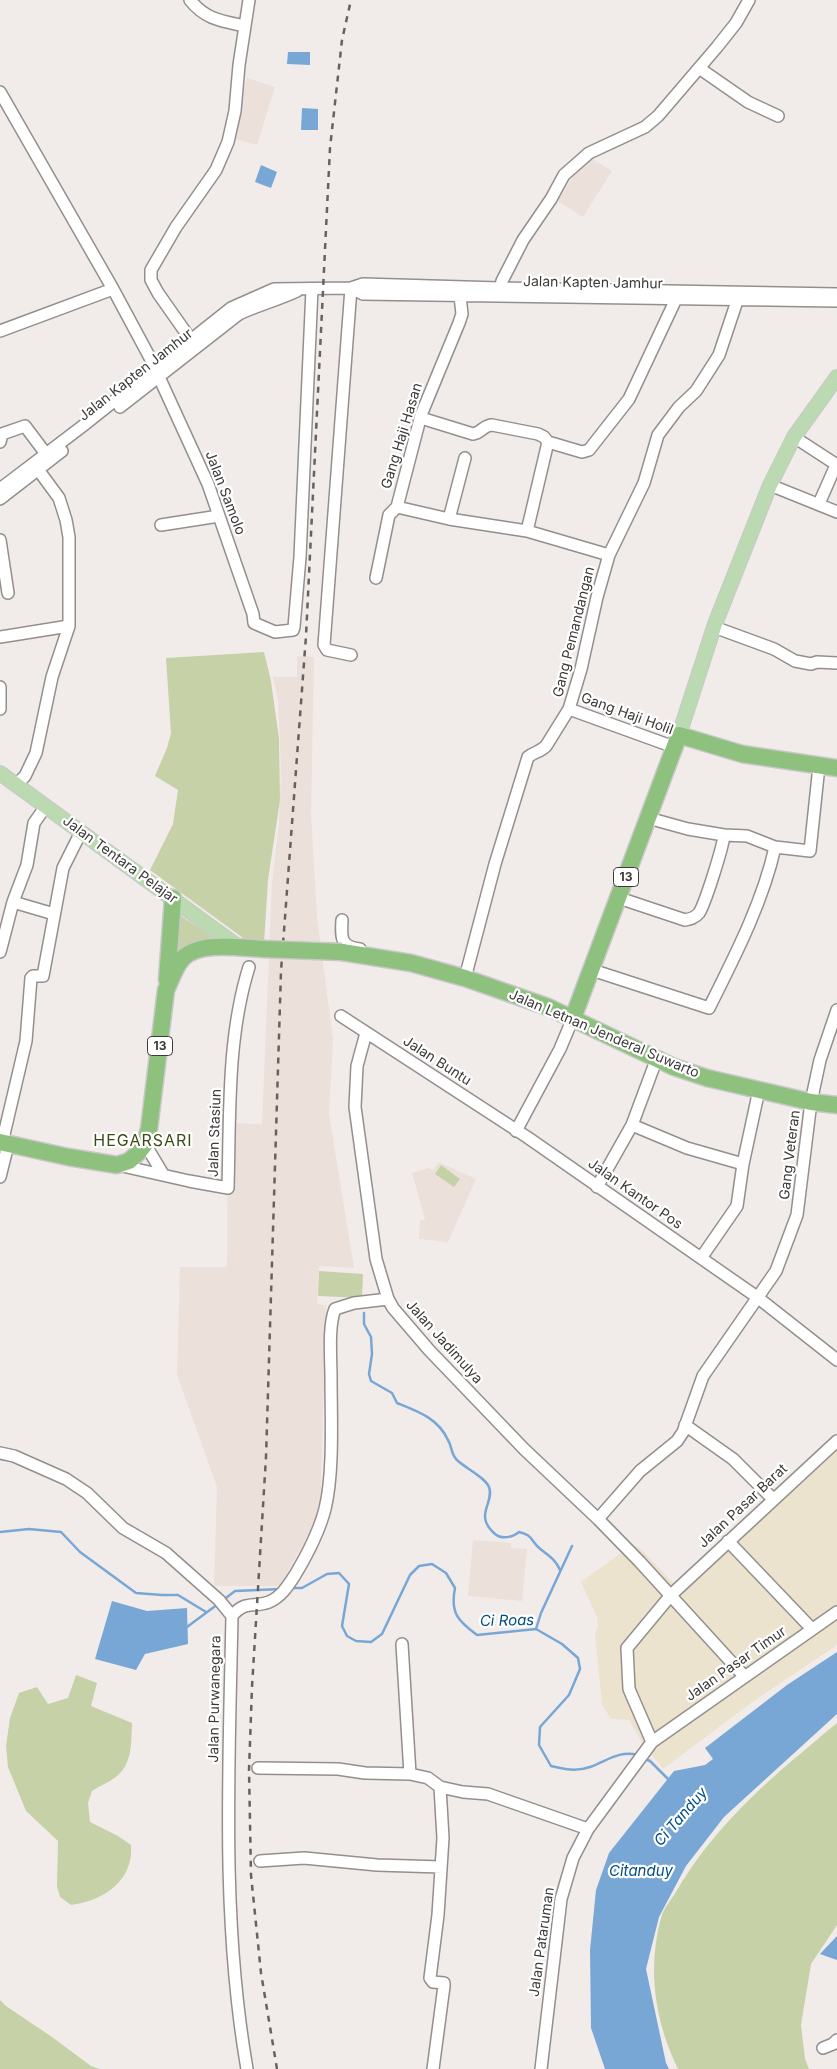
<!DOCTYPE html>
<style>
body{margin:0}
canvas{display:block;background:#f1ecea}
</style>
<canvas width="837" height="2069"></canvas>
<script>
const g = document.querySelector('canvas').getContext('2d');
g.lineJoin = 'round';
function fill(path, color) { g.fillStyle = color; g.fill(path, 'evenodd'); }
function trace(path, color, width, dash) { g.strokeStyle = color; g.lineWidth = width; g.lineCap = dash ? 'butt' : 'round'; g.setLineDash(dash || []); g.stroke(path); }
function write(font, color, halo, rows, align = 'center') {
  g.font = font + ' Inter,sans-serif'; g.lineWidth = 4.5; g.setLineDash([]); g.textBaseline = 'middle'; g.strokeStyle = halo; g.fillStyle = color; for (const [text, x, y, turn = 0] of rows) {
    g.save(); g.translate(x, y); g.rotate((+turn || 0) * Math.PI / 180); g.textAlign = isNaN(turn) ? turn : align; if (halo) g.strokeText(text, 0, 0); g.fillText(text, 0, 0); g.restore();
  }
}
fill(new Path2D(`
 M 837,1446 L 837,1645 L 751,1703 L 663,1769 L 643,1744 L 629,1720 L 611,1719 L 602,1705 L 595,1633 L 598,1627 L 597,1617 L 581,1582 L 633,1544 L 642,1550 L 674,1584 L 677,1583 Z`), '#ece3ce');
fill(new Path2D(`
 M 247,78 L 275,87 L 257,145 L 229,137 Z
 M 586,155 L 612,171 L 583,217 L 558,201 Z
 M 297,656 L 314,657 L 311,814 L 317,917 L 333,1039 L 329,1114 L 354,1268 L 319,1266 L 317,1304 L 326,1305 L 320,1513 L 280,1586 L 214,1586 L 217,1487 L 177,1375 L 180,1267 L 227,1267 L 228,1123 L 262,1124 L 272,882 L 279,823 L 281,768 L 278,700 L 273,677 L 297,677 Z
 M 439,1162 L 476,1179 L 448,1242 L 419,1239 L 420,1221 L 425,1219 L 412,1173 L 428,1168 L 433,1170 Z
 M 473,1540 L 511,1543 L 511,1548 L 527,1549 L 522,1601 L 468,1596 Z`), '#ece0da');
fill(new Path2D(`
 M 264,652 L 271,681 L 279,739 L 280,800 L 268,880 L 264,943 L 243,938 L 150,870 L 173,824 L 178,790 L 155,776 L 167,748 L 171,733 L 166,658 Z
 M 177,913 L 212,937 L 174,957 Z
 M 441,1165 L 460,1179 L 454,1187 L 435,1174 Z
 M 319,1271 L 363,1274 L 362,1298 L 318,1296 Z
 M 76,1675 L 97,1683 L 91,1706 L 132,1723 C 131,1744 133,1766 113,1779 C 106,1784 99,1786 92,1791 L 88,1803 L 90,1822 L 118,1836 L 131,1845 C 134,1881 103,1901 71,1905 L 60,1897 L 57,1886 L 58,1841 L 26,1811 L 8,1767 L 6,1746 L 10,1718 L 19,1693 L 37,1687 L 48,1704 L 68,1698 Z
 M 837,1723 L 837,1925 L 811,1964 L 801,2025 L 805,2059 L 809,2069 L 678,2069 C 655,2022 647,1969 661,1918 C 663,1909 671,1900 676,1892 C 707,1838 752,1794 799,1755 C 812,1744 824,1733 837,1723 Z
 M 0,2000 L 6,2006 L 52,2037 L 91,2066 L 100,2069 L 0,2069 Z`), '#c7d1a7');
fill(new Path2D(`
 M 288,52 L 310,52 L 310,65 L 287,64 Z
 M 302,108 L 318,109 L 318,130 L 301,130 Z
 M 261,165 L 277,172 L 271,188 L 255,182 Z
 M 112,1601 L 147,1611 L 187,1608 L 188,1644 L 145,1654 L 136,1670 L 95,1659 Z
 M 837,1652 L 837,1714 L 724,1817 L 686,1866 L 659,1917 L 646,1969 L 666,2063 L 669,2069 L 605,2069 L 591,2028 L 590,1950 L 596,1890 L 609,1853 L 674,1771 L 705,1765 L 713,1759 L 705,1748 L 787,1685 Z
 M 837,1936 L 837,1960 L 820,1954 Z`), '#79a7d5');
trace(new Path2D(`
 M 364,1313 L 364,1324 L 371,1337 L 372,1354 L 369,1374 L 371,1381 L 392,1393 L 397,1403 C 417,1411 438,1418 448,1440 C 452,1446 451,1455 457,1460 C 465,1468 485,1477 489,1487 C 495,1503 473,1515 495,1534 C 502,1540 513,1537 519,1532 C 532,1535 530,1539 538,1547 C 547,1555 555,1558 560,1570
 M 0,1532 L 29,1529 L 61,1532 L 80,1552 L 136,1593 L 162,1595 L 178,1595 L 206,1612
 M 291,1588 L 302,1588 L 327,1574 L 339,1573 L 349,1584 L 342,1626 L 347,1636 L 356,1641 L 371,1642 L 382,1634 L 410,1575 L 419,1566 L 432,1564 L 446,1573 L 455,1588 C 450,1613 458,1621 477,1635 L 536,1629 L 562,1644 L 578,1658 L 580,1669 L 569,1695 L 540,1727 L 539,1745 L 551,1766 C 564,1769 576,1772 590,1767 C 607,1761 619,1750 638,1755
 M 222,1601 L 235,1591 L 281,1589
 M 187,1627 L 218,1604
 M 536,1629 L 541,1613 L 572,1546
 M 643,1758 L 650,1761 L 669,1780`), '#79a7d5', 2.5);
const minor = new Path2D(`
 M 190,0 C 206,20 222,21 245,26
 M 699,68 L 748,102 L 778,116
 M 0,92 L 113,289 L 156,369
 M 351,288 L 363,294 L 837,301
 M 351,288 L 324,645 L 327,650 L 351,655
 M 499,293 L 502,281 L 523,240 L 551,199 L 564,175 L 589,153 L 645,127 L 658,116 L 717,47 L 736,23 L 749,0
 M 460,296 L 462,314 L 459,323 L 421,415 L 397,507 L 449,519 L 527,531 L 609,555
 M 0,331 L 113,289
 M 191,340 L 158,293 L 151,280 L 151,270 L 176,227 L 216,170 L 228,142 L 235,111 L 239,65 L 249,0
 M 159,377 L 208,484 L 253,614 L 254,623 L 275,632 L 293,630 L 294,627 L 300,557 L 312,289
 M 120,407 L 239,314 C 258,305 278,300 297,291
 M 421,418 L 473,434 C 481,433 484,425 492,425 L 538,434 L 544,437 L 548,442
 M 794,437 L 837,465
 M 0,442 L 2,434 L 25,426 L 46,454
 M 770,485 L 837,512
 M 0,489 L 84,425 L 231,308 L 274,289 L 351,288 L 363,284 L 499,288 L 837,294
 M 0,499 L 62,451
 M 821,499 L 836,465
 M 449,519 L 465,458
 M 161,525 L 219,516
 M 527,531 L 548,442 L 582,452 L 589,450 L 629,399 L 676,299
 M 0,540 L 8,593
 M 376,578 L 389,515 L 397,507
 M 714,627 L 774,649 L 795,661 L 811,664 L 817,662 L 837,663
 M 0,637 L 69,626
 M 0,687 L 0,709
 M 569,709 L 674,747
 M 16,785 L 25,776 L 36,753 L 52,677 L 69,626 L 69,537 L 66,520 L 59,498 L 34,464
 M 724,835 L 747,836 L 775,847 L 810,851 L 819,766
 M 619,898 L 685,920 C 690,919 695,918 699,913 C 705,904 723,847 724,835 L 688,829 L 648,818
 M 13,902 L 27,865 L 34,823 L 46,806
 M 342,920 C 341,937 340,947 360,949
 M 0,952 L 13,902 L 54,914
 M 592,970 L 709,1008 C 734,958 763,902 775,847
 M 465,978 L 495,864 L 528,757 C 534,752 540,752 546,746 L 569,709 L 581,669 L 597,597 L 609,555 L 644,483 L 658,435 L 679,407 L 696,391 L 719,355 L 737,301
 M 341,1016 L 527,1137 L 757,1297 L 837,1360
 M 366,1033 L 357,1066 L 355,1107 L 376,1259 L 388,1299 L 393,1308 L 429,1350 L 524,1449 L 598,1519 L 640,1562 L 744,1676
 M 632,1125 L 687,1148 L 743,1164
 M 516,1131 L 560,1049 L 573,1018
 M 2,1143 L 26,1041 L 31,978 L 33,976 L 43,976 L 63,868 L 81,832
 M 145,1144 L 163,1174
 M 118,1165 L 189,1181 L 228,1188 C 230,1115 227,1037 249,967
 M 0,1177 L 8,1145
 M 597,1187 L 632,1125 L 657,1058
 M 701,1258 L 737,1206 L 743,1164 L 759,1090
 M 685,1425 L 733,1459 L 773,1499
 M 0,1453 L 14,1456 L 66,1479 L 87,1493 L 123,1528 L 166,1553 L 219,1600 L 232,1616 C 229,1767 221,1920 247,2069
 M 598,1519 L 640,1471 L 677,1441 L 683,1432 L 703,1376 L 776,1271 L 797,1215 L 811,1102 L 820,1060 L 837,1010
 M 728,1541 L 812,1629
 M 232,1616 C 245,1600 253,1608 269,1602 C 281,1597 288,1586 295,1575 C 307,1555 319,1532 325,1509 C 334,1472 331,1416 331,1377 C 331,1358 328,1326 335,1309 L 354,1303 L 388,1299
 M 402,1644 L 410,1774
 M 652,1742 L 629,1689 L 627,1648 L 671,1595 L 837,1441
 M 258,1768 L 338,1769 L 365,1773 L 410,1774 L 428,1778 L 440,1787 L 463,1792 L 488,1794 L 588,1829
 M 260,1861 L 304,1858 L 377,1865 L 441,1867
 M 823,2048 L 833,2044 L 837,2040
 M 433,2069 L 444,1986 L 444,1983 L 433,1982 L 430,1978 L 438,1915 L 443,1838 L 440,1787
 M 541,2069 L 561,1899 L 573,1858 L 588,1829 L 652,1742 L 837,1612`);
const major = new Path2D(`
 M 679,735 L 715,624 L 770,485 L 794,437 L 837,377
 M 0,773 L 240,948`);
const highway = new Path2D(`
 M 342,952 L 411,963 L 465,978 L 548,1007 L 674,1067 L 707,1078 L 811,1102 L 837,1105
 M 167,980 L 173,898
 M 573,1018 L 679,735 L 742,754 L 837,768
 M 0,1142 L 68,1157 L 117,1165 L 129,1161 L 138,1153 L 145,1144 L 149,1129 L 166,990 C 171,980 175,966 183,958 C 200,941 240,948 263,949`);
trace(minor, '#938f8d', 14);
trace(major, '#c8c8c8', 16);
trace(highway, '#c8c8c8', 19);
trace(minor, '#fff', 11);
trace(major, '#bbdab1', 14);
trace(highway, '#8dc17d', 16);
trace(new Path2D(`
 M 277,2069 L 261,1973 L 251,1875 L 249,1770 L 252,1687 L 266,1457 L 281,971 L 306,636 L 330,148 L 342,40 L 351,0`), '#656261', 2.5, [6, 6]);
const highwayBridge = new Path2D(`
 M 263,949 L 342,952`);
trace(highwayBridge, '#c8c8c8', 19, []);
trace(highwayBridge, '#8dc17d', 16);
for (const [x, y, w] of [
 [626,877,25],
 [160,1046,25]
]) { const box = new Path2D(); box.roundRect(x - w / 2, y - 9.5, w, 19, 4); g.fillStyle = '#fff'; g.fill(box); trace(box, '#3c3a39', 1); }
write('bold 12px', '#3c3a39', null, [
 ["13",626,877],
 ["13",160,1046]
]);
write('14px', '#3c3a39', '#fff', [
 ["Jalan Kapten Jamhur",593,283,1],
 ["Jalan Kapten Jamhur",136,375,-38],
 ["Gang Haji Hasan",402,436,-73],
 ["Jalan Samolo",225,493,69],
 ["Gang Pemandangan",574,632,-76],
 ["Gang Haji Holil",627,714,20],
 ["Jalan Tentara Pelajar",120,860,36],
 ["Jalan Letnan Jenderal Suwarto",604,1034,23],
 ["Jalan Buntu",437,1061,33],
 ["Jalan Stasiun",215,1133,-88],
 ["Gang Veteran",790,1155,-83],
 ["Jalan Kantor Pos",635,1194,35],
 ["Jalan Jadimulya",444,1342,48],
 ["Jalan Pasar Barat",743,1506,-43],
 ["Jalan Pasar Timur",736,1664,-35],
 ["Jalan Purwanegara",215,1699,-89],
 ["Jalan Pataruman",542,1942,-82]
]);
write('italic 15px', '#024e87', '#fff', [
 ["Ci Roas",507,1621,-1],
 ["Ci Tanduy",681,1817,-49],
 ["Citanduy",641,1871]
]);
g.letterSpacing = '1px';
write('16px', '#3b4c16', '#fff', [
 ["HEGARSARI",143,1141]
]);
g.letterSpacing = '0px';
</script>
